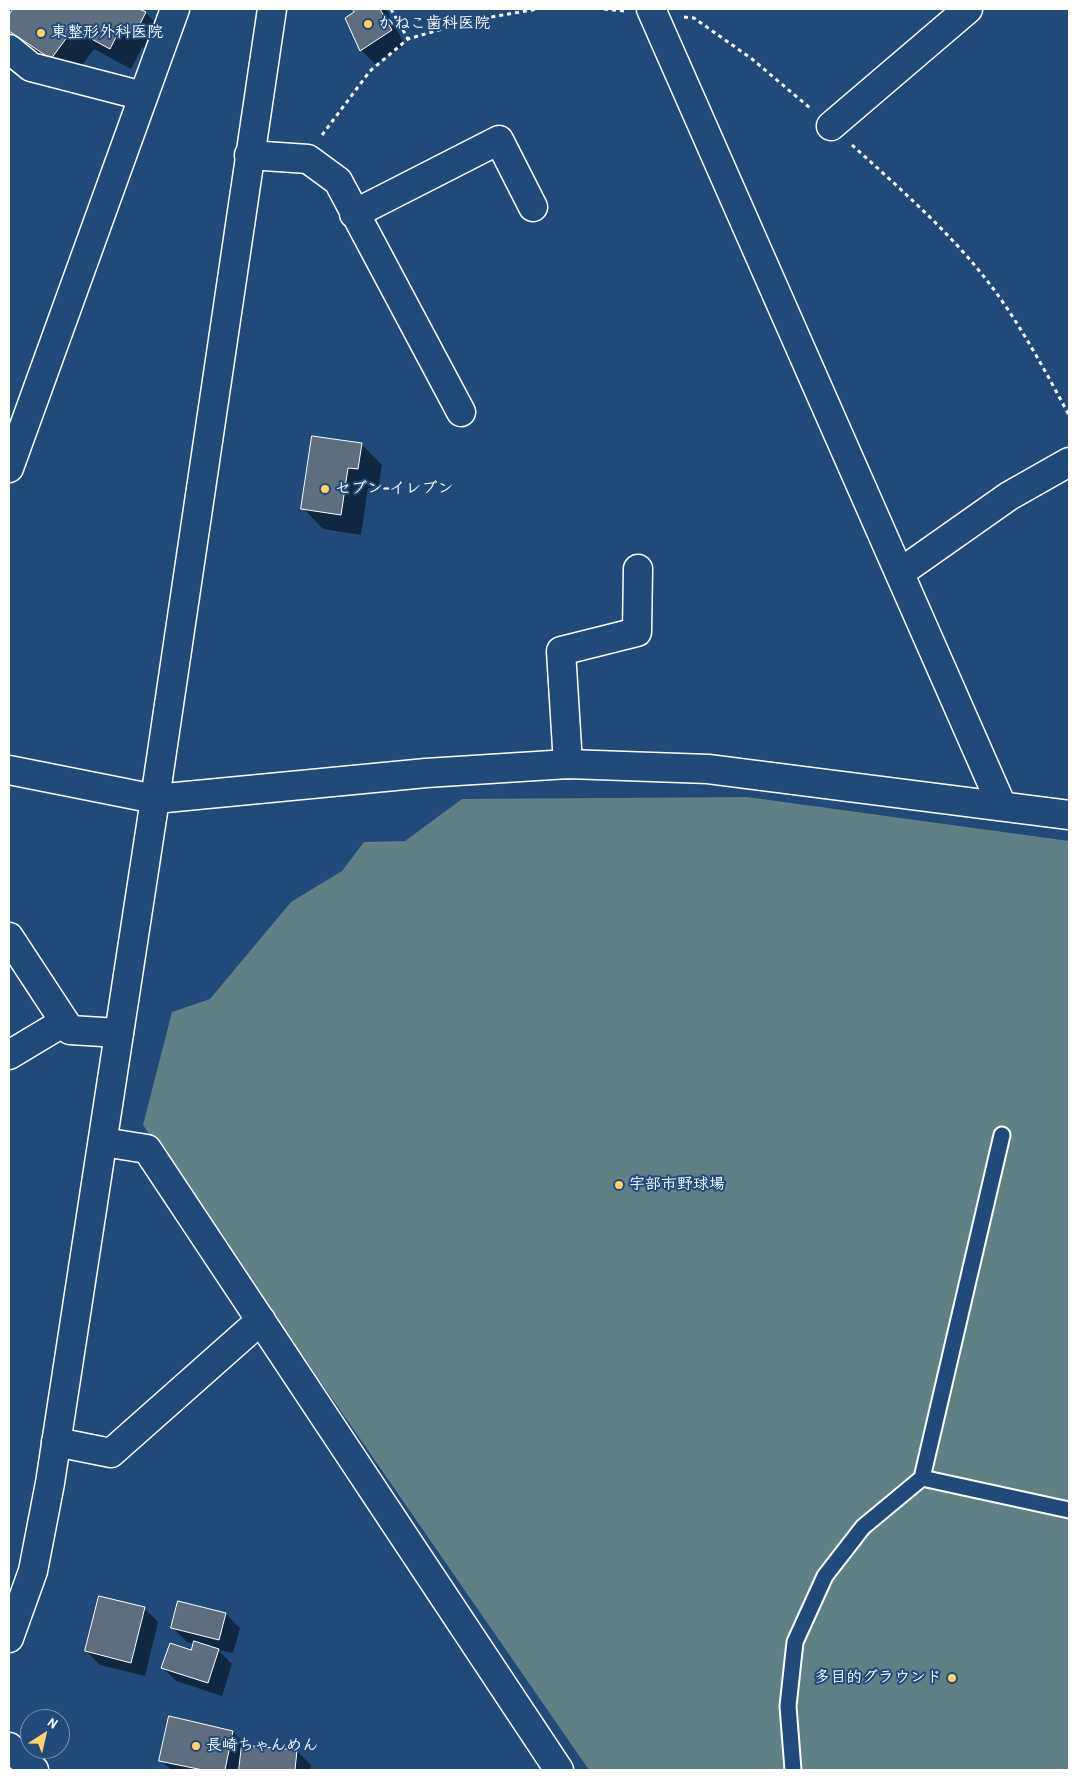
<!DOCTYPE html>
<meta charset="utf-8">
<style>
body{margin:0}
#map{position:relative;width:1078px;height:1779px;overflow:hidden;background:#1f4a7a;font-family:"Patrick Hand",sans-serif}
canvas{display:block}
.frame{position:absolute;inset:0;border:10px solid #fff;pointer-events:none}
.north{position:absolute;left:20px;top:1709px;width:50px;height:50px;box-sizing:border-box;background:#1f4a7a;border:1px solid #7992af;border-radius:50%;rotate:35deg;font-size:14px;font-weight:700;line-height:20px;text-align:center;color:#fff}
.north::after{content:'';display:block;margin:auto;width:18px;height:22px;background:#ffd166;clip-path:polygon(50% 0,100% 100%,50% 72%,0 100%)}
</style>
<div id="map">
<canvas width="1078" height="1779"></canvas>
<div class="frame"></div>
<div class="north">N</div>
</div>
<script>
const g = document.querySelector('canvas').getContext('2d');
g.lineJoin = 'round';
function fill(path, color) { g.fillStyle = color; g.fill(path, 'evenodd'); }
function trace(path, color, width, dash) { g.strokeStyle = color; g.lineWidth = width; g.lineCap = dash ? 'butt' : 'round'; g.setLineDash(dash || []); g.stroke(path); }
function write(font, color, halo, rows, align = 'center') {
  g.font = font + ' "Patrick Hand","Klee One",sans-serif'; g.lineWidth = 4; g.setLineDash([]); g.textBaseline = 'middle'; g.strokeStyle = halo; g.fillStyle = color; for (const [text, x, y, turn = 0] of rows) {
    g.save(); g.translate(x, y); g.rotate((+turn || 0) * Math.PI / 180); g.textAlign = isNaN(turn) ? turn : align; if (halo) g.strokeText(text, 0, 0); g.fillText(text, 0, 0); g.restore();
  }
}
fill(new Path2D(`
 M 747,797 L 1069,841 L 1069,1770 L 589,1770 L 143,1125 L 172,1012 L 210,999 L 291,902 L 342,871 L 364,842 L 405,841 L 462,799 Z`), '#5f8186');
fill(new Path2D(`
 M 15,9 L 136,9 L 146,13 L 166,34 L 156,54 L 142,47 L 131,69 L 94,49 L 72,79 L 23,47 L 9,32 L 9,18 Z
 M 354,9 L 386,9 L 405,45 L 375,64 L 361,50 L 346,18 L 356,12 Z
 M 361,444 L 382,465 L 378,489 L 368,488 L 361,535 L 323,529 L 303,508 Z
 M 179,1603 L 226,1614 L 240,1628 L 233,1653 L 218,1650 L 232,1664 L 222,1696 L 176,1681 L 163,1668 L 192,1651 L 194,1644 L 187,1642 L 173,1628 Z
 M 144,1608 L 158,1622 L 145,1676 L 100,1665 L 86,1651 Z
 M 233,1732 L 246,1746 L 297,1751 L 311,1765 L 310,1770 L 171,1770 L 161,1760 Z`), '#0007');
const building = new Path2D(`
 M 13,9 L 139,9 L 146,12 L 135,34 L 121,27 L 110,49 L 73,29 L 51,59 L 9,31 L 9,15 Z
 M 352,9 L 380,9 L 392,30 L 360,51 L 345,18 L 354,12 Z
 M 312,436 L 362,443 L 358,469 L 348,468 L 341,515 L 301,509 Z
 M 99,1596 L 145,1607 L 131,1663 L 85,1651 Z
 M 178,1601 L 226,1613 L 219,1640 L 171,1628 Z
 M 194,1641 L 219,1649 L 208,1683 L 161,1668 L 170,1643 L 191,1650 Z
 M 169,1716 L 233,1731 L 225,1770 L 203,1770 L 159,1761 Z
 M 242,1745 L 297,1750 L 295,1770 L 239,1770 Z`);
fill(building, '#5f6e7f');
trace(building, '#fff', 1);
const service = new Path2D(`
 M 922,1478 L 1069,1510
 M 793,1770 L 788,1706 L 795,1642 L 825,1576 L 863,1527 L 922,1478 L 1002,1135`);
const minor = new Path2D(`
 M 9,49 L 31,67 L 143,96
 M 831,126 L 968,9
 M 249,155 L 308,159 L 338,181 L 461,412
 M 354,214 L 499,140 L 533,207
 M 901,572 L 1009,496 L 1069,462
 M 568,764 L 561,651 L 637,632 L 638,569
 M 9,937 L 70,1030 L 119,1033
 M 9,1055 L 64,1022
 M 103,1142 L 147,1149 L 559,1770
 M 56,1442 L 111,1453 L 261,1320`);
const tertiary = new Path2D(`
 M 651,9 L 1002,806
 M 9,468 L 175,9
 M 9,770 L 155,799 L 426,773 L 568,764 L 708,769 L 1069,815
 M 9,1638 L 33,1571 L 50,1483 L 155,799 L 272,9`);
const trunk = new Path2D(`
 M 9,1747 L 34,1770`);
trace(service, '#fff', 19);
trace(minor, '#fff', 31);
trace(tertiary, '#fff', 31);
trace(trunk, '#fff', 31);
trace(new Path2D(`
 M 391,9 L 408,39
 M 604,9 L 624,11
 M 684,17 L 694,18 L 752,59 L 810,108
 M 322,135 L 370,71 L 408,39 L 473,20 L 538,9
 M 852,145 C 897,186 943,226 981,273 C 1016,316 1043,367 1069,415`), '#fff', 3, [4, 4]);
trace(service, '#1f4a7a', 15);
trace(minor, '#1f4a7a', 28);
trace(tertiary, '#1f4a7a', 28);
trace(trunk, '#1f4a7a', 28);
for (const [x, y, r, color] of [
 [368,24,5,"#ffd166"],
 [41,33,5,"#ffd166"],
 [325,489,5,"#ffd166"],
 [619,1185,5,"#ffd166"],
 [952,1678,5,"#ffd166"],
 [196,1746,5,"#ffd166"]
]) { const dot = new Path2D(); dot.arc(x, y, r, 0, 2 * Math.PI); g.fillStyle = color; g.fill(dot); trace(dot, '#1f4a7a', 2); }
write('bold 16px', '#fff', '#1f4a7a', [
 ["かねこ歯科医院",378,24],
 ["東整形外科医院",51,33],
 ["セブン-イレブン",335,489],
 ["宇部市野球場",629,1185],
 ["多目的グラウンド",942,1678,"right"],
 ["長崎ちゃんめん",206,1746]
], 'left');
</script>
